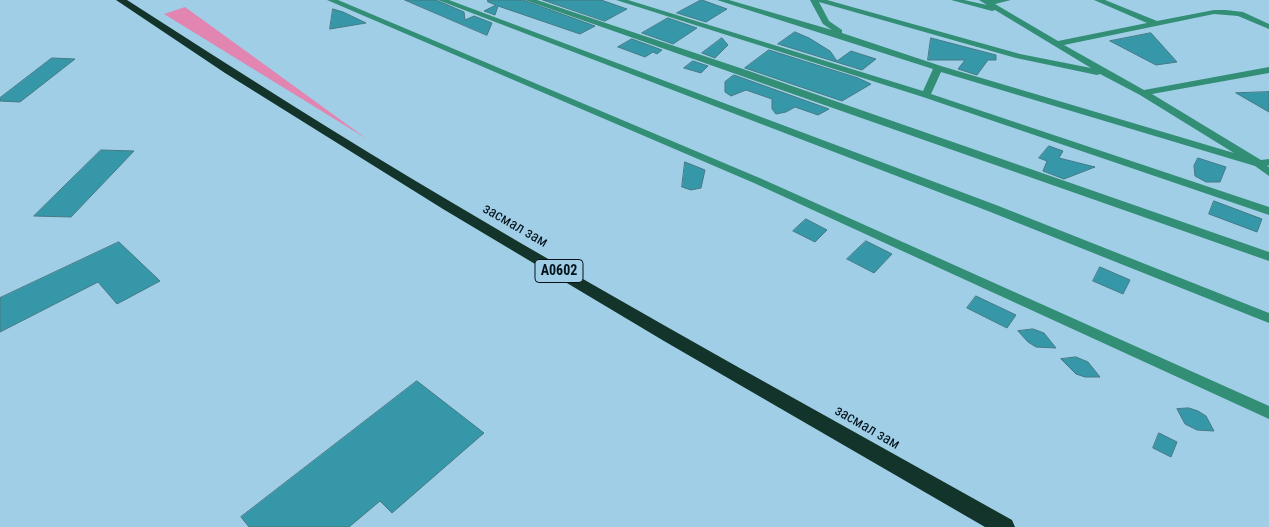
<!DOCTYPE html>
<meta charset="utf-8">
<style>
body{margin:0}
canvas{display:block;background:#a0cee6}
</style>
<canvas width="1269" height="527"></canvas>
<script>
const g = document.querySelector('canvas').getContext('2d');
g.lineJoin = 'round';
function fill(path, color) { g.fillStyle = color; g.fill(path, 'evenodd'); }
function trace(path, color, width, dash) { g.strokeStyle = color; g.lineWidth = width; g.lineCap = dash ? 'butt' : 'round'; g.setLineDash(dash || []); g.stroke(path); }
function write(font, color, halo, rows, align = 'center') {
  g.font = font + ' "Roboto Condensed",sans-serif'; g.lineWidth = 4; g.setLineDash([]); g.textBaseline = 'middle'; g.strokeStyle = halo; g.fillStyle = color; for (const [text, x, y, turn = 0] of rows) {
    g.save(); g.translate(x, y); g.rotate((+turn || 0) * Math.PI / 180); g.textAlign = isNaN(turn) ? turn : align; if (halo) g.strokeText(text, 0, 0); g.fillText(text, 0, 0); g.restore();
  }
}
fill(new Path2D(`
 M 185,7 L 367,139 L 164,14 Z`), '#e285b1');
const building = new Path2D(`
 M 405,0 L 436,0 L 464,12 L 465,20 L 474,16 L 492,23 L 487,35 Z
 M 488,0 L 523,0 L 595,26 L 580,34 L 498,6 L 495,15 L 484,11 L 496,5 L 488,2 Z
 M 543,0 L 601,0 L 627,9 L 605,21 Z
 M 701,0 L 702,0 L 727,9 L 706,22 L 677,13 Z
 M 333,9 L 343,12 L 366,23 L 330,29 Z
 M 668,18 L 697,28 L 673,44 L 642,33 Z
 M 795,32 L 809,38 L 830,51 L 837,61 L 851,51 L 876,59 L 862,70 L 778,44 Z
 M 1151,33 L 1177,62 L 1156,65 L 1110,41 Z
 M 722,38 L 728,45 L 715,58 L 702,53 Z
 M 931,38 L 996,55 L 996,60 L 988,60 L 977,75 L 958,69 L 965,60 L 928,60 Z
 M 632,39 L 662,50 L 657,54 L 653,52 L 645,57 L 618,47 Z
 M 769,50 L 858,78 L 871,84 L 842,101 L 745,68 Z
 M 52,58 L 75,59 L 20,102 L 0,101 L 0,98 Z
 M 693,61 L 708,66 L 701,73 L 684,68 Z
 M 734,75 L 829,109 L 818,115 L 795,107 L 786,112 L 776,114 L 772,109 L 772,99 L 746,90 L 731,96 L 725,92 L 725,82 Z
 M 1269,92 L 1269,112 L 1236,93 Z
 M 1049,146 L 1063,151 L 1059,158 L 1095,167 L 1064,179 L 1043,171 L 1047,161 L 1039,158 Z
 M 101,150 L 134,151 L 71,217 L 34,216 Z
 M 1198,158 L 1226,167 L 1220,182 L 1206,182 L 1195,176 L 1194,166 Z
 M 685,162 L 705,170 L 701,188 L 691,190 L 682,187 Z
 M 1214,201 L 1262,219 L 1257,232 L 1209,214 Z
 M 806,219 L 827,230 L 815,242 L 793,231 Z
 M 866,241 L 892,254 L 874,273 L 847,259 Z
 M 119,242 L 160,281 L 117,304 L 98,282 L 0,332 L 0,298 Z
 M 1100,267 L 1130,280 L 1123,294 L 1093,281 Z
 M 976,296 L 1016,315 L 1007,328 L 967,308 Z
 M 1033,329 L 1044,333 L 1056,348 L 1036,347 L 1028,342 L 1018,331 Z
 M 1076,357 L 1088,362 L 1100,377 L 1085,377 L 1076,374 L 1061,359 Z
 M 417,381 L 484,433 L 392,513 L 380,501 L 349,527 L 249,527 L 241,517 Z
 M 1189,408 L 1198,411 L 1206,416 L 1214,431 L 1197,430 L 1185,424 L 1177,409 Z
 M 1159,433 L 1177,442 L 1171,457 L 1153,448 Z`);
fill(building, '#3697a8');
trace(building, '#457a85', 1);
fill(new Path2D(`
 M 327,0 L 338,0 L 762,179 L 1269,406 L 1269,419 L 754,183 Z
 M 438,0 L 449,0 L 996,205 L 1269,313 L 1269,323 L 988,211 Z
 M 525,0 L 537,0 L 746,70 L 1269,252 L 1269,261 Z
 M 616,0 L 628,0 L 923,91 L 933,69 L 717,0 L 729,0 L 832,30 L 823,24 L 810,0 L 827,0 L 1020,54 L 1091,68 L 995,10 L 992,11 L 951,0 L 964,0 L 987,5 L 979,0 L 1011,0 L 995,4 L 1058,41 L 1147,23 L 1094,0 L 1105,0 L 1157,21 L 1214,10 L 1226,10 L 1243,12 L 1269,24 L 1269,29 L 1238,16 L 1214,14 L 1064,45 L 1144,90 L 1269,67 L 1269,73 L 1152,94 L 1261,160 L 1269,159 L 1269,165 L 1267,166 L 1269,167 L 1269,176 L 1255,166 L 941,72 L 931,94 L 1269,207 L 1269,215 L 923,97 ZM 819,2 L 1016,58 L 1097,75 L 1100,74 L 1140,95 L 1234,153 L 941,66 L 842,33 L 842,30 L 829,21 Z`), '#328f75');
fill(new Path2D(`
 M 116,0 L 127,0 C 234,69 341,137 451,202 C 636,312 825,415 1012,520 L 1015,527 L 985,527 L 664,341 L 443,209 L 225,73 Z`), '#13342a');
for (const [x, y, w] of [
 [559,271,48]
]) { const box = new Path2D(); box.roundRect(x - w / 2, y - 11.5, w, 23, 4); g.fillStyle = '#a0cee6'; g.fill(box); trace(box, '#02121a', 1); }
write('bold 14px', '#02121a', null, [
 ["A0602",559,271]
]);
write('15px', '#02121a', '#a0cee6', [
 ["засмал зам",515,226,30],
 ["засмал зам",867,428,30]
]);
</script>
